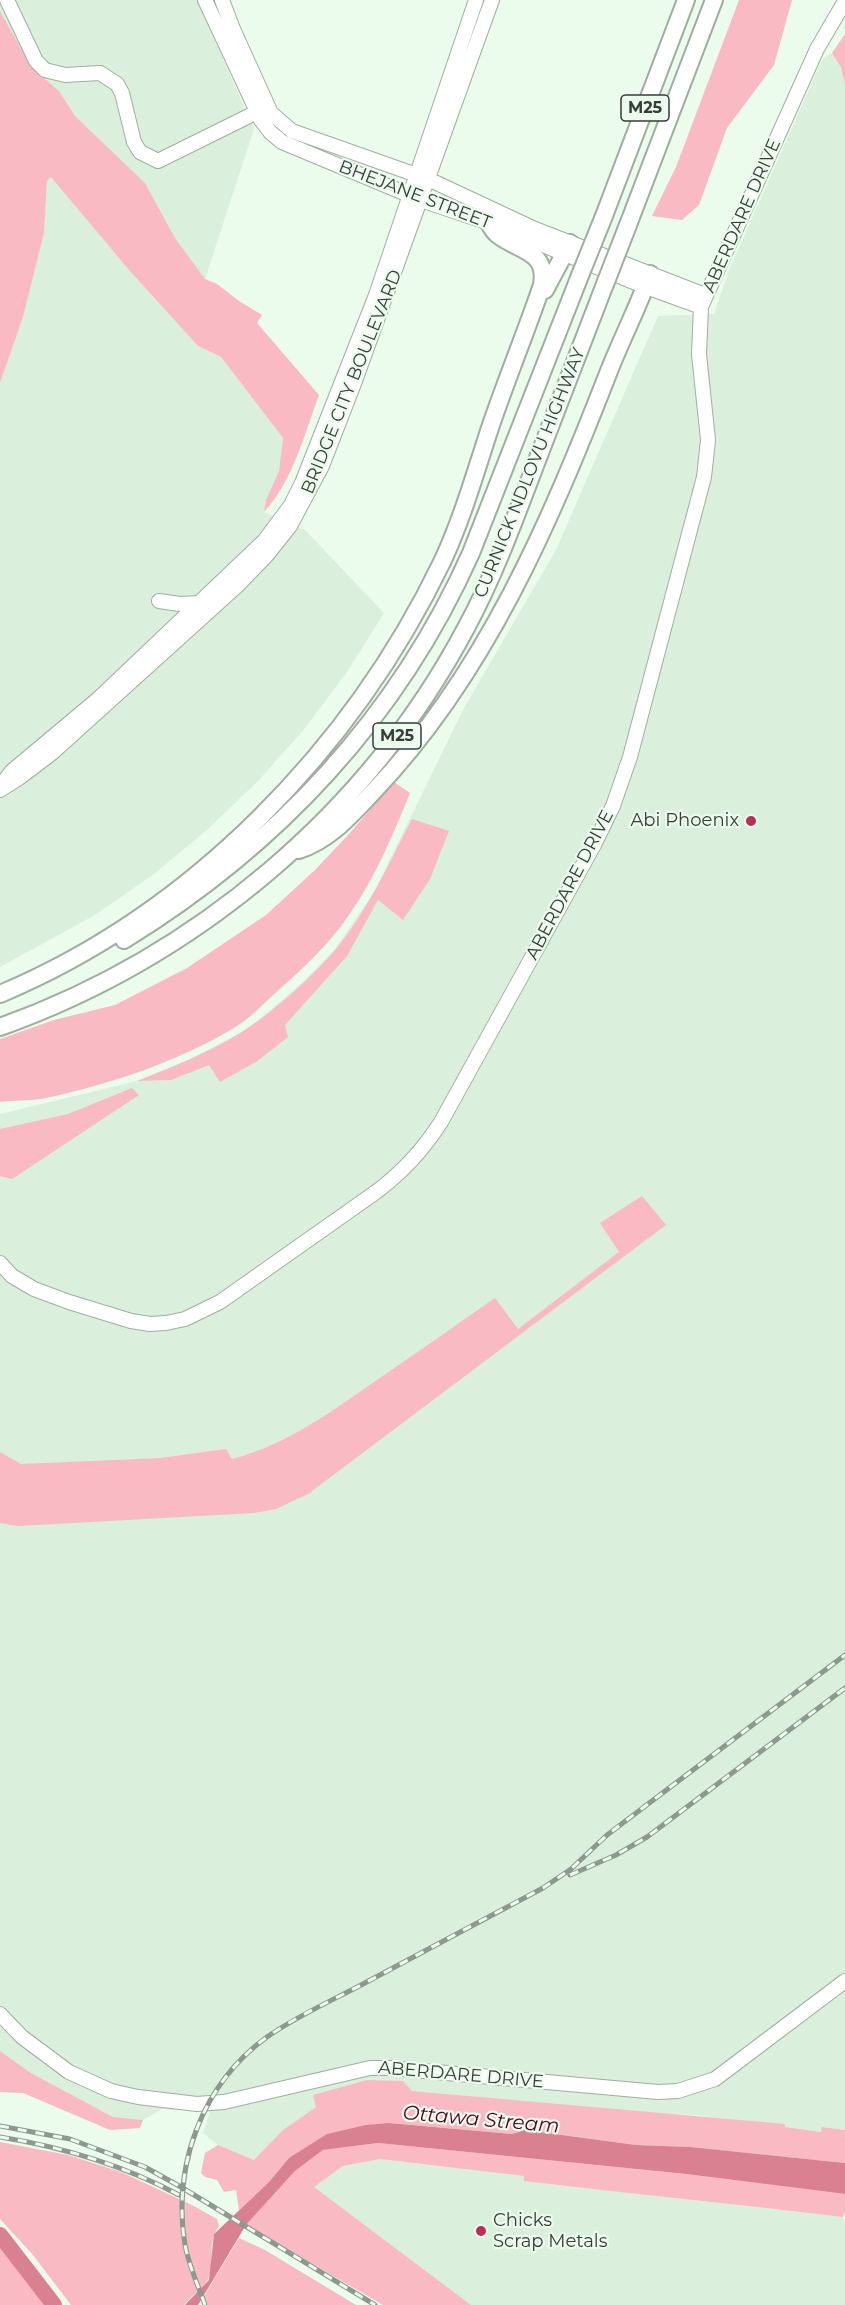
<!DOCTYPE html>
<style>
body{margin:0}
canvas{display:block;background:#ebfbec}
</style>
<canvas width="845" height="2305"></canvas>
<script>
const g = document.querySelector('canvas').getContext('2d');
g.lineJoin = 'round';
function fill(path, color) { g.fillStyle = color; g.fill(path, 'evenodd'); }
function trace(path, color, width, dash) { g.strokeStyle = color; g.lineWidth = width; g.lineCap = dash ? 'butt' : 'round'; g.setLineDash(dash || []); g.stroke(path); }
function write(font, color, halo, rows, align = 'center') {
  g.font = font + ' Montserrat,sans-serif'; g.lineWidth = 4.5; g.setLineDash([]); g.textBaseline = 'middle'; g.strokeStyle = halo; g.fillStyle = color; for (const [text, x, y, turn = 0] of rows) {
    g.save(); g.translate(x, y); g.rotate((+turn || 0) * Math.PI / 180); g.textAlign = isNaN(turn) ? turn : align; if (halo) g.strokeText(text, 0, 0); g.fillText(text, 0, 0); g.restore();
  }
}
fill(new Path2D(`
 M 0,0 L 197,0 L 254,129 L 205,279 L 175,238 L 145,183 L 75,116 L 59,91 L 32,68 L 0,11 Z
 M 845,34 L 845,2130 L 823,2127 L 822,2132 L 696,2115 L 662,2114 L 412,2091 L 402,2081 L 316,2107 L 283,2130 L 254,2160 L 218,2145 L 203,2133 L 210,2112 L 162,2109 L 143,2120 L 113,2117 L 31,2073 L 0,2051 L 0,1114 L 137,1081 L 188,1060 L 241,1033 L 261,1018 L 303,982 L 335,949 L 374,892 L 464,708 L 556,550 L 658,316 L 714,314 L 729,270 L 822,60 L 832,53 Z
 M 51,176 L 129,270 L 198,346 L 221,357 L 283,438 L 279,471 L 266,500 L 264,512 L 305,530 L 384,613 L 347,672 L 305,728 L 259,780 L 208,829 L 154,874 L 95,915 L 0,967 L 0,383 L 23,317 L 44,233 L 47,181 Z
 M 380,2159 L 524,2176 L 524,2181 L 843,2217 L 845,2223 L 845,2305 L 471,2305 L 313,2187 L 343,2166 Z`), '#daefdc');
fill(new Path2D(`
 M 739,0 L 792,0 L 774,65 L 727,128 L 699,205 L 682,220 L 652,216 L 676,167 Z
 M 0,11 L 32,68 L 59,91 L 75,116 L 145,183 L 175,238 L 205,279 L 217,284 L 239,301 L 262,315 L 257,323 L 319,395 C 304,435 293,481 264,512 L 266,500 L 279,471 L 283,438 L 221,357 L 198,346 L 129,270 L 51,177 L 47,181 L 44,233 L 23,317 L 0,383 Z
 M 845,34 L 845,85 L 841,67 L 832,53 Z
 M 394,782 L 410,793 C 393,835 375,878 349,915 C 328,946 299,972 271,997 C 261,1006 251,1017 240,1024 C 184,1060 106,1086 41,1099 C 27,1101 13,1100 0,1102 L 0,1039 L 54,1020 L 115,1005 L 187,968 L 266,915 L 315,870 L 348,835 Z
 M 412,819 L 449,831 L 430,879 L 403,920 L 378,900 L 347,956 L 285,1025 L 288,1037 L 256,1062 L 220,1082 L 209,1065 L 171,1080 L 137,1081 C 172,1067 208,1053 240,1033 C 269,1016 314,975 336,949 C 368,910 389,863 412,819 Z
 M 132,1088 L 139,1095 L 12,1179 L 0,1176 L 0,1129 L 68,1114 Z
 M 642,1196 L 666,1225 L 308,1494 L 276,1509 L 254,1513 L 37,1525 L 17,1526 L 0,1523 L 0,1452 L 21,1464 L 160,1458 L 226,1449 L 232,1459 C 287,1445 332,1411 377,1380 C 416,1353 455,1326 495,1298 L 518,1329 L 619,1252 L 600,1223 Z
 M 0,2051 L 31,2073 L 113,2117 L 143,2120 L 140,2128 L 110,2130 L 23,2093 L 0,2092 Z
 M 367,2080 L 403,2081 L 412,2091 L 785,2124 L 785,2127 L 821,2132 L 822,2127 L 845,2130 L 845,2163 L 688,2147 L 636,2145 L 525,2130 L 512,2134 L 389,2123 L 289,2158 L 269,2182 L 239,2210 L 236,2190 L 224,2192 L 217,2180 L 205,2177 L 201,2173 L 205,2153 L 218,2145 L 254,2160 L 283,2130 L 316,2107 L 313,2095 Z
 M 0,2142 L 68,2155 L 121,2172 L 192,2205 L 217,2219 L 219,2226 C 205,2245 217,2264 207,2281 C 202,2289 191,2297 184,2305 L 71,2305 L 33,2255 L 0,2219 Z
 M 378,2143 L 686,2174 L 845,2194 L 845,2212 L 843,2217 C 737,2204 630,2194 524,2181 L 524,2176 L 380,2159 L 343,2166 L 314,2187 L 471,2305 L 383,2305 L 246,2225 L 295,2171 L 323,2150 Z
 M 0,2238 L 21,2270 L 50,2305 L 0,2305 Z
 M 239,2238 L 265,2250 L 356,2305 L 208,2305 L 203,2298 Z`), '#f9bac4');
fill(new Path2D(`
 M 389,2123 L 512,2134 L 525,2130 L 636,2145 L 690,2147 L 845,2163 L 845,2194 L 686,2174 L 378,2143 L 323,2150 L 295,2171 L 246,2225 L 198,2305 L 185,2305 L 209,2280 L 214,2234 L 269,2182 L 289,2158 L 327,2134 L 366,2125 Z`), '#da8191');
trace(new Path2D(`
 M 0,2235 L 54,2305`), '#da8191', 16);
const minor = new Path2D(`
 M 7,0 L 36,61 L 45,70 L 65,75 L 100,73 L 117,84 L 122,93 L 134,142 L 140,152 L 158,161 L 257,112
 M 205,0 L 261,120 L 270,132 L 282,142 L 421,200 L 489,223 L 646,287 L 701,307
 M 222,0 L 233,29 L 271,113 L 292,131 L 428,179 L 535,229 L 705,295
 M 159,601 L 180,604 L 200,603
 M 1,785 L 12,771 L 98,699 L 265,540 L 291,505 L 302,483 L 376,295 L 476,0
 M 0,790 L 19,778 L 52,753 L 186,632 L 239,584 L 267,555 L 290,526 L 322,466 L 355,381 L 492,0
 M 0,1263 L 12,1276 L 34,1289 L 69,1302 L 131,1321 L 150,1324 L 166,1323 L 185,1319 L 220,1302 L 376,1192 C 403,1172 423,1150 441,1122 L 595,843 L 613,806 L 630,757 L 704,477 L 708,440 L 699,354 L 701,307 L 817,49 L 845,1
 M 0,2014 L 22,2037 L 69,2072 L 111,2091 L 138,2097 L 197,2104 L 224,2102 L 370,2068 L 391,2068 L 658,2092 L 678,2091 L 715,2079 L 845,1981`);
const major = new Path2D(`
 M 604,216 L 686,0
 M 628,225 L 714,0
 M 545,290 L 570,243
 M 299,850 C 330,840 351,815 373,792 C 486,674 551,520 609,371 C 622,338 638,307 650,274
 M 124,940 C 277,846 398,717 471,553 L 581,273
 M 0,994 C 193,913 353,748 443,560 C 463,517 476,470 491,425 C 507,378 526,332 542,285 C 548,250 518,251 498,235 C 494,232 491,227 489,223
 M 0,1027 C 196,957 368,813 466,628 C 493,578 513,524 533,471 C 557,409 581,346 605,284`);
trace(minor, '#a0aea1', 16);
trace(major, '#a0aea1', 20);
trace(minor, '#fff', 14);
trace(major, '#fff', 16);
const rail = new Path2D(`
 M 570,1875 L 616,1855 L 647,1837 L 845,1688
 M 0,2126 L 70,2139 L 145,2167 L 181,2187 L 375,2305
 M 0,2137 C 62,2147 123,2165 179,2195
 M 205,2305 C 198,2285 189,2266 185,2245 C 172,2166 202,2084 267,2037 C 297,2016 331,2001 363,1984 C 423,1952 482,1920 543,1888 L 571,1869 L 607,1835 L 845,1655`);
trace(rail, '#8d988e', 5);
trace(rail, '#ebfbec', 3, [9]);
const majorBridge = new Path2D(`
 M 581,273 L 604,216
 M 605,284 L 628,225`);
trace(majorBridge, '#a0aea1', 20, []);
trace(majorBridge, '#fff', 16);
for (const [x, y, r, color] of [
 [751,821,6,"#bb2c57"],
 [481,2231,6,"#bb2c57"]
]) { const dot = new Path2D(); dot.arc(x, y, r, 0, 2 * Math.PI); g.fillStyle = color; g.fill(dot); trace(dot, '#ebfbec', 2); }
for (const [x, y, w] of [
 [645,108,48],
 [397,736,48]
]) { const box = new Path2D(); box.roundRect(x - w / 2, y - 13, w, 26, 4.5); g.fillStyle = '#ebfbec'; g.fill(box); trace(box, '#363c37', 1.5); }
write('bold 16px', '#363c37', null, [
 ["M25",645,108],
 ["M25",397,736]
]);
write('18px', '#363c37', '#ebfbec', [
 ["BHEJANE STREET",415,195,21],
 ["ABERDARE DRIVE",742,216,-66],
 ["BRIDGE CITY BOULEVARD",352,382,-68],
 ["CURNICK NDLOVU HIGHWAY",530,473,-68],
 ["ABERDARE DRIVE",570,885,-62],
 ["ABERDARE DRIVE",461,2075,5]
]);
write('18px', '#363c37', '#ebfbec', [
 ["Abi Phoenix",739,821],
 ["Chicks",493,2221,"left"],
 ["Scrap Metals",493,2242,"left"]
], 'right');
write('italic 20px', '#54011f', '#ebfbec', [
 ["Ottawa Stream",481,2120,5]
]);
</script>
